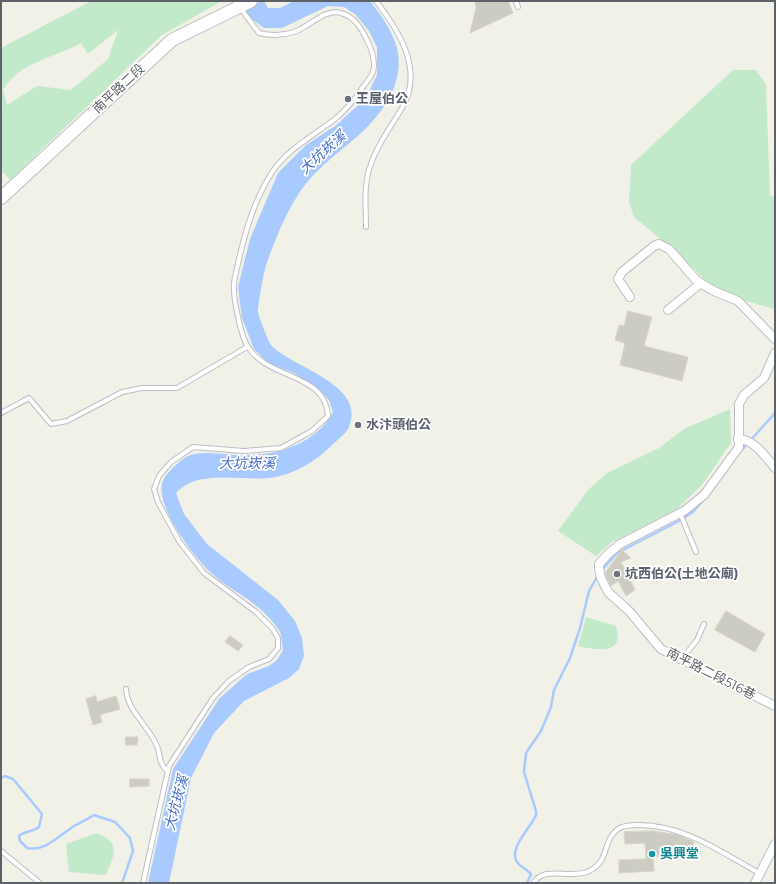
<!DOCTYPE html>
<meta charset="utf-8">
<style>
body{margin:0}
#map{position:relative;width:776px;height:884px;overflow:hidden;background:#f1f1e7;font-family:Montserrat,sans-serif}
canvas{display:block}
.frame{position:absolute;inset:0;border:2px solid #5e6168;pointer-events:none}
</style>
<div id="map">
<canvas width="776" height="884"></canvas>
<div class="frame"></div>
</div>
<script>
const g = document.querySelector('canvas').getContext('2d');
g.lineJoin = 'round';
function fill(path, color) { g.fillStyle = color; g.fill(path, 'evenodd'); }
function trace(path, color, width, dash) { g.strokeStyle = color; g.lineWidth = width; g.lineCap = dash ? 'butt' : 'round'; g.setLineDash(dash || []); g.stroke(path); }
function write(font, color, halo, rows, align = 'center') {
  g.font = font + ' Montserrat,"Noto Sans TC",sans-serif'; g.lineWidth = 3.5; g.setLineDash([]); g.textBaseline = 'middle'; g.strokeStyle = halo; g.fillStyle = color; for (const [text, x, y, turn = 0] of rows) {
    g.save(); g.translate(x, y); g.rotate((+turn || 0) * Math.PI / 180); g.textAlign = isNaN(turn) ? turn : align; if (halo) g.strokeText(text, 0, 0); g.fillText(text, 0, 0); g.restore();
  }
}
fill(new Path2D(`
 M 91,1 L 222,1 L 162,35 L 10,180 L 1,170 L 1,48 ZM 118,30 L 108,59 L 71,90 L 37,86 L 7,105 L 3,90 C 19,62 54,58 81,43 L 88,54 Z
 M 733,70 L 756,70 L 766,85 L 770,196 L 775,197 L 774,309 L 746,301 L 710,285 L 680,255 L 634,217 L 629,202 L 631,165 Z
 M 730,409 L 731,443 L 702,485 L 678,508 L 612,542 L 596,556 L 558,531 L 588,490 L 607,473 L 659,448 L 684,429 Z
 M 586,617 L 616,626 C 625,656 597,650 578,646 Z
 M 97,833 C 122,843 114,855 106,875 L 69,872 L 66,844 Z`), '#c2eaca');
fill(new Path2D(`
 M 241,1 L 264,1 L 268,8 L 280,8 L 294,1 L 370,1 C 381,15 392,30 397,48 C 406,84 379,119 353,140 C 338,153 323,164 310,179 C 290,201 274,241 265,269 C 263,277 258,304 258,312 C 259,317 268,341 271,345 C 292,368 367,384 349,427 C 347,433 337,440 332,445 C 317,461 291,476 269,478 C 240,481 198,469 176,493 L 184,514 L 207,544 L 278,600 L 295,621 L 302,638 L 304,656 L 299,669 L 289,678 L 244,701 L 214,733 L 191,778 L 169,883 L 148,883 L 173,769 L 219,699 L 247,674 L 269,666 L 277,660 L 283,650 C 282,645 282,637 280,632 C 276,625 267,615 260,609 C 245,595 224,586 209,571 C 193,555 149,499 165,477 C 170,470 180,460 188,456 C 203,450 223,455 239,455 C 273,457 316,445 333,412 L 329,400 L 315,387 L 294,373 L 268,363 L 254,349 L 242,318 L 238,287 L 250,239 L 278,173 L 306,145 L 335,126 L 366,98 L 377,75 L 377,47 L 369,31 L 356,15 L 344,7 L 328,6 L 282,28 L 264,28 L 249,17 Z`), '#a9caff');
trace(new Path2D(`
 M 741,451 L 775,413
 M 602,570 L 617,553 L 679,521 L 693,512 L 705,498
 M 1,778 L 5,776 L 13,779 L 42,814 L 39,827 C 33,832 24,831 19,836 L 20,841 L 27,848 C 45,852 60,835 74,826 C 81,822 88,819 94,815 L 115,822 L 130,838 L 133,851 L 122,883
 M 527,883 L 531,874 C 527,869 521,868 517,862 C 508,848 531,828 536,815 L 536,811 L 524,772 L 526,753 L 541,731 L 551,707 L 554,690 L 570,658 L 580,628 L 589,591 L 598,575`), '#a9caff', 2.5);
const building = new Path2D(`
 M 475,1 L 508,1 L 513,13 L 470,33 L 476,8 Z
 M 628,311 L 652,317 L 644,346 L 688,357 L 682,381 L 620,365 L 625,343 L 615,340 L 619,325 L 624,326 Z
 M 622,550 L 631,558 L 621,562 L 635,590 L 626,596 L 618,581 L 611,586 L 606,575 L 606,572 Z
 M 726,611 L 765,634 L 755,652 L 715,630 Z
 M 230,636 L 243,645 L 238,651 L 225,642 Z
 M 96,696 L 97,702 L 116,696 L 120,709 L 100,715 L 102,722 L 93,725 L 86,699 Z
 M 126,737 L 138,737 L 137,745 L 126,745 Z
 M 130,779 L 149,779 L 149,786 L 130,787 Z
 M 653,831 L 678,835 L 694,842 L 692,853 L 659,847 L 659,856 L 653,857 L 654,871 L 619,873 L 619,860 L 646,859 L 645,843 L 625,844 L 624,832 Z`);
fill(building, '#cdccc3');
trace(building, '#d7d4c5', 1);
const lane = new Path2D(`
 M 516,1 L 518,7
 M 366,227 C 366,206 363,184 371,164 C 378,143 391,127 402,108 C 424,71 400,32 376,1
 M 1,413 L 29,398 L 51,424 L 67,421 L 122,392 L 142,388 L 177,388 L 247,347
 M 680,513 L 696,552
 M 682,659 L 697,640 L 704,624
 M 126,689 C 127,711 149,726 157,746 C 162,758 157,761 168,772
 M 1,851 L 40,883
 M 143,883 L 169,766 L 213,698 L 229,681 L 249,667 L 269,659 L 278,648 L 278,638 L 272,628 L 256,612 L 204,573 L 179,541 L 158,502 L 154,489 L 159,476 L 171,462 L 193,447 L 244,451 L 281,448 L 312,431 L 328,416 C 326,373 269,380 248,347 C 241,337 234,301 234,289 C 233,282 236,274 237,268 C 244,236 253,202 271,174 C 286,150 313,136 335,119 C 346,110 355,99 363,87 C 366,83 371,77 373,72 C 376,61 372,50 367,40 C 361,28 355,17 341,13 C 325,8 309,27 294,32 C 282,36 272,36 259,33 L 235,1
 M 533,883 C 546,865 567,879 587,872 C 611,862 601,842 618,829 C 623,825 632,825 639,825 C 684,825 721,852 759,873`);
const street = new Path2D(`
 M 630,297 L 618,279 L 622,272 L 654,246 L 659,244 L 669,249 L 697,281 L 714,291 L 738,301 L 775,339
 M 668,310 L 701,283
 M 775,353 L 764,378 L 744,395 L 739,404 L 739,447 L 704,495 L 684,511 L 620,544 L 607,555 L 599,564 L 599,568 L 601,578 L 608,592 L 629,611 L 661,649 L 775,706
 M 738,439 C 754,439 765,456 775,468
 M 755,883 L 775,844`);
const secondary = new Path2D(`
 M 1,198 L 172,40 L 251,1`);
trace(lane, '#bebfc6', 6);
trace(street, '#bebfc6', 10);
trace(secondary, '#bcbec5', 14);
trace(lane, '#fff', 4);
trace(street, '#fff', 8);
trace(secondary, '#fff', 12);
for (const [x, y, r, color] of [
 [348,99,4,"#6b7280"],
 [358,425,4,"#6b7280"],
 [617,574,4,"#6b7280"],
 [652,854,4,"#0f9aa8"]
]) { const dot = new Path2D(); dot.arc(x, y, r, 0, 2 * Math.PI); g.fillStyle = color; g.fill(dot); trace(dot, '#fff', 1.5); }
write('13px', '#5e6168', '#fff', [
 ["南平路二段",119,89,-43],
 ["南平路二段516巷",711,674,27]
]);
write('bold 13px', '#5b616d', '#fff', [
 ["王屋伯公",356,99],
 ["水汴頭伯公",366,425],
 ["坑西伯公(土地公廟)",625,574]
], 'left');
write('bold 13px', '#0d838f', '#fff', [
 ["吳興堂",660,854]
], 'left');
write('italic 14px', '#426bcd', '#fff', [
 ["大坑崁溪",323,153,-42],
 ["大坑崁溪",247,464],
 ["大坑崁溪",177,803,-75]
]);
</script>
